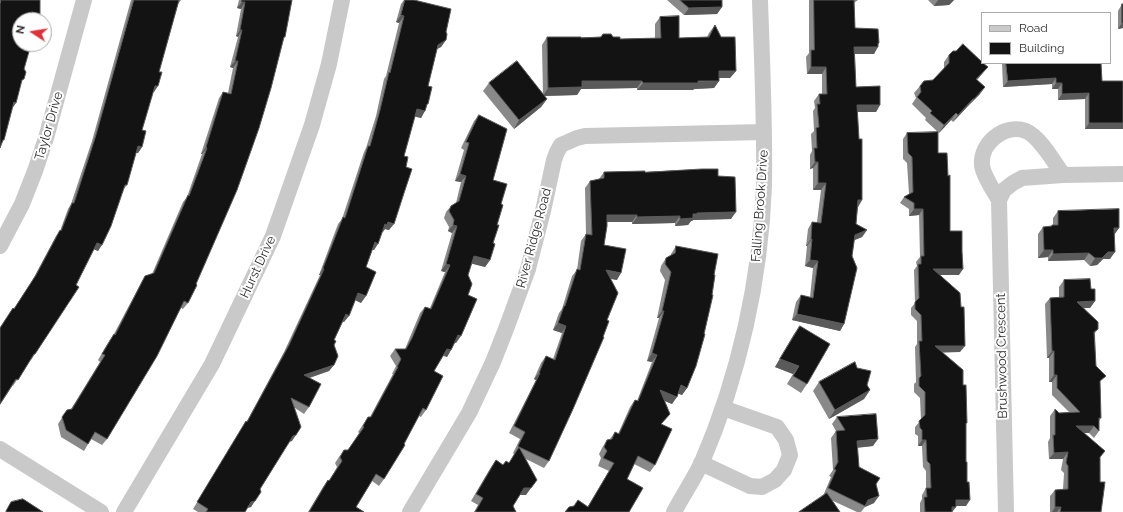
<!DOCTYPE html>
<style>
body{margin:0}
#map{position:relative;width:1123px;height:512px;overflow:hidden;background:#fff;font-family:Raleway,sans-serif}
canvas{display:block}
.legend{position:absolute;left:981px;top:12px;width:130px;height:52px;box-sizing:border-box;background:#fff;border:1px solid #ababab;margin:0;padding:5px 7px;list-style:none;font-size:12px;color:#2c2c2c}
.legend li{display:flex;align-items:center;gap:8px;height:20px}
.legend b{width:20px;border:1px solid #ababab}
.north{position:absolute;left:12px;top:12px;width:40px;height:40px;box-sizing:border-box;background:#fff;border:1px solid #ababab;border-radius:50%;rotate:282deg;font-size:11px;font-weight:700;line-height:16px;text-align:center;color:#2c2c2c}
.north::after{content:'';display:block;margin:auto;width:14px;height:18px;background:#e0313a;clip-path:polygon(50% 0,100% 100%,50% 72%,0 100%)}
</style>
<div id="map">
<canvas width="1123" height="512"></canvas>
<ul class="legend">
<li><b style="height:5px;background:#c9c9c9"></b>Road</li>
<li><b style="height:11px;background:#131313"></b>Building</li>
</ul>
<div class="north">N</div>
</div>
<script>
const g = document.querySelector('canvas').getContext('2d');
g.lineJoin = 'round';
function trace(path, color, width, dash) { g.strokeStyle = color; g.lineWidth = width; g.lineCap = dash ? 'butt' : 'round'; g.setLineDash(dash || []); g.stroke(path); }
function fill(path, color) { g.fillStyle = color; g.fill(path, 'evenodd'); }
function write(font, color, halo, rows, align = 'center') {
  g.font = font + ' Raleway,sans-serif'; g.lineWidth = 4; g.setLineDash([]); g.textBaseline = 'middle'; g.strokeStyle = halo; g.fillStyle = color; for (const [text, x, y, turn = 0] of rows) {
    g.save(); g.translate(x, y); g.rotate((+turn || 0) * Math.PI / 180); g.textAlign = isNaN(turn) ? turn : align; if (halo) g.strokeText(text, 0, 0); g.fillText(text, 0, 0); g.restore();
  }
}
trace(new Path2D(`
 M 999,200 C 994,191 983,176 982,165 C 980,143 1005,123 1026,131 C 1040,137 1054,162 1063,175
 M 0,246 L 22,204 L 35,171 L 46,138 L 84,0
 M 0,449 L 101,512
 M 701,463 L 750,486 L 762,487 L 775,480 L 784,470 L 790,455 L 786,440 L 777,427 L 723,408
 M 124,512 L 212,364 L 273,236 L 312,125 L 329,64 L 342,0
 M 410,512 L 469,413 L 493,362 L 506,329 L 528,269 L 543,211 L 554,160 L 557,152 L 561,145 L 577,138 L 585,136 L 764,132
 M 674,512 C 683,495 694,479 702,462 C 739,376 761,278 764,185 C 765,123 762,62 760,0
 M 1006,512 L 999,200 L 1004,190 L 1013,183 L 1022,178 L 1063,175 L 1123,174`), '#c9c9c9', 16);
fill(new Path2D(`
 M 131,0 L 181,0 L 178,4 L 159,72 L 154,92 L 153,92 L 142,130 L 142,147 L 138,153 L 136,153 L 127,185 L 123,190 L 98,251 L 94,249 L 35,354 L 31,360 L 30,360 L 13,386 L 13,385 L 0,405 L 0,328 L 13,308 L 14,309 L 32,281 L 56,236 L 60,231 L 68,209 L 71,204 L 92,141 Z
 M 239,0 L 292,0 L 283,39 L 188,303 L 183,309 L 181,308 L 107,439 L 102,445 L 91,439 L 84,451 L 61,437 L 58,424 L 67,410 L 71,409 L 100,362 L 98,360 L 109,341 L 114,334 L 141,283 L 145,276 L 152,274 L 183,202 L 187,197 L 202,154 L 201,154 L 219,98 L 223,92 L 228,93 L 233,68 L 230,67 L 238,37 L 236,36 L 241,9 L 237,8 Z
 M 404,0 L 414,0 L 446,32 L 446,40 L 441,47 L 437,49 L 428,86 L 427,106 L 421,118 L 415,116 L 404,156 L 389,230 L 385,229 L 382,232 L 374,250 L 372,250 L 366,267 L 361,303 L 355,300 L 344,322 L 343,321 L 334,340 L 334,365 L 329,371 L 310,378 L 309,407 L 304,414 L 295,408 L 292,441 L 289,442 L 260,489 L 251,507 L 247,508 L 245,512 L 198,512 L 193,509 L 242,428 L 247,421 L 284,352 L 320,275 L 319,275 L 338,224 L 342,219 L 364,152 L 366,148 L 376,116 L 384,79 L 386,76 L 399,23 L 396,22 L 401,4 Z
 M 667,0 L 722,0 L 722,7 L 717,14 L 684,15 Z
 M 809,0 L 858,0 L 854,3 L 855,28 L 878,44 L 874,54 L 855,54 L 856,87 L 880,105 L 876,112 L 857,112 L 862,200 L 858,207 L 856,224 L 867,230 L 862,237 L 854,240 L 844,324 L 840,331 L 792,320 L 796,302 L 801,295 L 810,297 L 813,268 L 805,266 L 807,246 L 806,246 L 808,229 L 812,222 L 817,222 L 821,190 L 813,190 L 813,168 L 810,169 L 810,155 L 812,151 L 811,134 L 814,131 L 813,111 L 815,108 L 814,101 L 819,94 L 822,94 L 822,74 L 807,74 L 806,57 L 809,53 Z
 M 928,0 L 964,0 L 954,0 L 949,5 L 934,6 Z
 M 1122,4 L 1123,28 L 1118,29 L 1118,11 Z
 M 660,17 L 679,38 L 707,37 L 709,33 L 715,25 L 736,71 L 730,78 L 719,78 L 719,81 L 714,88 L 694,89 L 693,90 L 637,90 L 637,88 L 581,89 L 577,95 L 544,96 L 547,99 L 541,107 L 514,129 L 483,91 L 489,83 L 543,94 L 542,45 L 547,37 L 601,37 L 603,34 L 613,37 L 620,39 L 655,38 L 655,24 Z
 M 949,55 L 988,67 L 982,74 L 977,80 L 980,94 L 968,106 L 953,122 L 951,120 L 939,133 L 925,120 L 926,118 L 912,104 L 916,98 L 914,93 L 920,86 L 933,80 L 944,69 L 944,62 Z
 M 1002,63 L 1101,63 L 1102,81 L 1123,81 L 1123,129 L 1085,129 L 1085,99 L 1058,100 L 1058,89 L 1052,89 L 1052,84 L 1003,87 Z
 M 479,115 L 493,180 L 501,204 L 490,260 L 485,267 L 472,263 L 468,275 L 468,295 L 456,343 L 455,343 L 447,357 L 443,356 L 434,371 L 426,410 L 421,417 L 419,416 L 384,479 L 379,486 L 372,481 L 356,507 L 364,512 L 308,512 L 323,487 L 328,480 L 329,481 L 337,467 L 335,463 L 339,457 L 344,450 L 348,450 L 359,433 L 358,432 L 368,417 L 370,417 L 393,374 L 392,374 L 396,366 L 390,356 L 395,349 L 405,349 L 420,313 L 425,307 L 430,308 L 445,272 L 441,271 L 452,233 L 448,231 L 449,227 L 444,218 L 446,212 L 451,206 L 456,203 L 461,182 L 455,181 L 464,150 L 461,148 L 474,121 Z
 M 907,133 L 938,153 L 948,176 L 950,231 L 959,275 L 940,275 L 960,352 L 942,352 L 963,385 L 966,425 L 966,506 L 956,506 L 956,507 L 952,512 L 920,512 L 920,503 L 922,499 L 922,495 L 926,488 L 926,471 L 923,467 L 922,446 L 918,446 L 918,436 L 915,434 L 915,427 L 921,420 L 920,398 L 914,392 L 914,384 L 916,382 L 915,347 L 917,344 L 917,321 L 911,315 L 911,308 L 915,303 L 914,270 L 917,266 L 916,262 L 920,257 L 919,215 L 909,216 L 909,209 L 900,203 L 904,197 L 909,194 L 907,163 L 903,159 L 903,139 Z
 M 604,172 L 645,172 L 718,176 L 731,219 L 693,220 L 692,221 L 691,221 L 688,225 L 675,226 L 675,223 L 632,224 L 632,222 L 607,222 L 604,245 L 617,280 L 611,279 L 549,461 L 544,468 L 526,459 L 526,495 L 520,495 L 513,506 L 516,512 L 474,512 L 478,505 L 471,501 L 491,467 L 496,460 L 503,465 L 509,463 L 514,454 L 513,453 L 520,439 L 509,433 L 536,380 L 534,379 L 541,363 L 546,356 L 553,359 L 562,333 L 553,330 L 559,313 L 562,309 L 572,276 L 577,270 L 581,241 L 586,234 L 585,188 L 590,181 L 599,179 Z
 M 1058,211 L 1119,228 L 1114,235 L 1110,259 L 1103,259 L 1097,265 L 1090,266 L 1084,260 L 1048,261 L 1048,257 L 1038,258 L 1038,234 L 1043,227 L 1051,227 L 1052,225 L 1053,225 L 1053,218 Z
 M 676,246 L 687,388 L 682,395 L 678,393 L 672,404 L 665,401 L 662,424 L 655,465 L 650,472 L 634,464 L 627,479 L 629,512 L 588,506 L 609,471 L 598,466 L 601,458 L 599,454 L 602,448 L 607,440 L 610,439 L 615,432 L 618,434 L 630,407 L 635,400 L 637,401 L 652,362 L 647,361 L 659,318 L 657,318 L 665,280 L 660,271 L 661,266 L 666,258 L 671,256 L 671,254 Z
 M 1064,280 L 1091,289 L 1095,301 L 1090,308 L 1084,308 L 1098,329 L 1095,333 L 1096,366 L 1100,383 L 1101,418 L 1099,421 L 1099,431 L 1094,438 L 1089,433 L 1083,433 L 1100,458 L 1101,512 L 1050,512 L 1050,496 L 1055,490 L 1063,489 L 1064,473 L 1061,470 L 1063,459 L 1049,459 L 1048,442 L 1050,438 L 1050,416 L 1055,409 L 1059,413 L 1069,412 L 1052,395 L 1052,382 L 1049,382 L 1049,358 L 1047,358 L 1045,304 L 1050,298 L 1059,297 L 1059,287 Z
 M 800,326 L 807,384 L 801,393 L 787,384 L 793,374 L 775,367 L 794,334 Z
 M 819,382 L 867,385 L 870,390 L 864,399 L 829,419 L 813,391 Z
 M 837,417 L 873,446 L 857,448 L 859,467 L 876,484 L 874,503 L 865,507 L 861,512 L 857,512 L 831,500 L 840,512 L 799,512 L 823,496 L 831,477 L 829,476 L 833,470 L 831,438 L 836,431 L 832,424 Z`), '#898989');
fill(new Path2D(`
 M 938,0 L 964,0 L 954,0 L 949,5 L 934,6 Z
 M 242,2 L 245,2 L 241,9 L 237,8 Z
 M 722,7 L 717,14 L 684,15 L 689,8 Z
 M 35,15 L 40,15 L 37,20 L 31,20 Z
 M 401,15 L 404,16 L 399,23 L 396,22 Z
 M 1122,23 L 1123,23 L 1123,28 L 1118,29 Z
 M 240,30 L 242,30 L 238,37 L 236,36 Z
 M 20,40 L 20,43 L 11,52 L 16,44 Z
 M 446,40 L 441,47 L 433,51 L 438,45 Z
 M 879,43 L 877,47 L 878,47 L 874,54 L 850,54 L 854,47 Z
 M 235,61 L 238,61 L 233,68 L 230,67 Z
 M 811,67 L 826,67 L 822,74 L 807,74 Z
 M 988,67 L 982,74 L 971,86 L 976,79 Z
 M 719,71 L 736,71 L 730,78 L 714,78 Z
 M 1056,78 L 1052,84 L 1003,87 L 1008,81 Z
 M 582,81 L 642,81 L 637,88 L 581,89 L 577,95 L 543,96 L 548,88 Z
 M 719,81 L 714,88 L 694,89 L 693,90 L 637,90 L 643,83 Z
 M 1056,83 L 1062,83 L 1058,89 L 1052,89 Z
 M 155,86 L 158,86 L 154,92 L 151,91 Z
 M 985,87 L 980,94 L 968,106 L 974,99 Z
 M 1089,93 L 1085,99 L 1058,100 L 1062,94 Z
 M 547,99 L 541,107 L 514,129 L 519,120 Z
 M 973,99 L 968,106 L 953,122 L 958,115 Z
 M 14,102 L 16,103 L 11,110 Z
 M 857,105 L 880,105 L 876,112 L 852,112 Z
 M 417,109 L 425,111 L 421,118 L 412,116 Z
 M 956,113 L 951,120 L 939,133 L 944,125 Z
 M 1089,123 L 1123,123 L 1123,129 L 1085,129 Z
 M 138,146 L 142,147 L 138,153 L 134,152 Z
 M 206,147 L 207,148 L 202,154 L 201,154 Z
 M 815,162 L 818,162 L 813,168 L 810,169 Z
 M 460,174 L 466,176 L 461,182 L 455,181 Z
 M 818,183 L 826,183 L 821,190 L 813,190 Z
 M 858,200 L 862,200 L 858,207 Z
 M 914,209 L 923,209 L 919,215 L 909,216 Z
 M 736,212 L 731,219 L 693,220 L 692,221 L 691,221 L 688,225 L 675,226 L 680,219 L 697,213 Z
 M 607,215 L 637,215 L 632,222 L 602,222 Z
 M 680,216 L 675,223 L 632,224 L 637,217 Z
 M 388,222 L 394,224 L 389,230 L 385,229 L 383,232 L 380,231 L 385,224 Z
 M 453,225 L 457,226 L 452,233 L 448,231 Z
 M 1114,228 L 1119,228 L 1114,235 Z
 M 867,230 L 862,237 L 850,242 L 855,235 Z
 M 811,239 L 812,239 L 807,246 L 806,246 Z
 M 375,242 L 378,244 L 374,250 L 370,249 Z
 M 97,243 L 102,245 L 98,251 L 93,249 Z
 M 1044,250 L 1053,250 L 1048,257 L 1038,258 Z
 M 1108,252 L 1115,252 L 1110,259 L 1103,259 L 1097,265 L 1090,266 L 1095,258 Z
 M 1089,253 L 1084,260 L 1048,261 L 1053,254 Z
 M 474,256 L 490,260 L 485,267 L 469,263 Z
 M 810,260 L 818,261 L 813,268 L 805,266 Z
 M 446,264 L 450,265 L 445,272 L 441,271 Z
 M 323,268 L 324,269 L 320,275 L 319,275 Z
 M 933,269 L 963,269 L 959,275 L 929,275 Z
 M 606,270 L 621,273 L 617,280 L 602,277 Z
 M 358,293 L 366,296 L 361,303 L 353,299 Z
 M 1095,301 L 1090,308 L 1072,308 L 1077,302 Z
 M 662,311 L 664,311 L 659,318 L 657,318 Z
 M 346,314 L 349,316 L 344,322 L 341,321 Z
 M 797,314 L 844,324 L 840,331 L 792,320 Z
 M 558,323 L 566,326 L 562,333 L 553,330 Z
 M 458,335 L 461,336 L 456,343 L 453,342 Z
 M 935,346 L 965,346 L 960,352 L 931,353 Z
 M 447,349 L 451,350 L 447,357 L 443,355 Z
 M 1052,351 L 1054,351 L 1049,358 L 1047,358 Z
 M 652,353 L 657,355 L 652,362 L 647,361 Z
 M 780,359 L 799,366 L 793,374 L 775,367 Z
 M 334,365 L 329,371 L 299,381 L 304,375 Z
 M 539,373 L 540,373 L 536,380 L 534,379 Z
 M 1054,375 L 1057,375 L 1052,382 L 1049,382 Z
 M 681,385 L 687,388 L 682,395 L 676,393 Z
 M 660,390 L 677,397 L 672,404 L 655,397 Z
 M 870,390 L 864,399 L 829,419 L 835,410 Z
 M 1076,426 L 1094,426 L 1089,433 L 1071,433 Z
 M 296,435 L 292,441 L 288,442 L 293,436 Z
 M 878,439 L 873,446 L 852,448 L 857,441 Z
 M 922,440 L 926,440 L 922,446 L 918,446 Z
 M 1068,452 L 1063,459 L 1049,459 L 1054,453 Z
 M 524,488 L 531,488 L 526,495 L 519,495 Z
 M 879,496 L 874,503 L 865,507 L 868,500 Z
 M 956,500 L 970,500 L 966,506 L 951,506 Z
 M 255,501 L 251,507 L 247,508 L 251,502 Z
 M 952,507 L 956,507 L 952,512 L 949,512 Z
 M 1055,507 L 1061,507 L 1057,512 L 1052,512 Z`), '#5a5a5a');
const building = new Path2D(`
 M 1,0 L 40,0 L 40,15 L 35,15 L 35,20 L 20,20 L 20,40 L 16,44 L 30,48 L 24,69 L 26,72 L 24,79 L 22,80 L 16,103 L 14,102 L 4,140 L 3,140 L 0,148 L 0,4 Z
 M 134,0 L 179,0 L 159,72 L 162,72 L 158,86 L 155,86 L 142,130 L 146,131 L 142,147 L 138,146 L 127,185 L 125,185 L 111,226 L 102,245 L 97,243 L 76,285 L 79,287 L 35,354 L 34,354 L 18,380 L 16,379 L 0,404 L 0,328 L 13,308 L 14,309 L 36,275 L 60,230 L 61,231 L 72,203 L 74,203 L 96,135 Z
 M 242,0 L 292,0 L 285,37 L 284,37 L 271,88 L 259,128 L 237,190 L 196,284 L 197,285 L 188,303 L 184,301 L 157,356 L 107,439 L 95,432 L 88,444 L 66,430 L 62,417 L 67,410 L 72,409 L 105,355 L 102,354 L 114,334 L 115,335 L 145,276 L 154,273 L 188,195 L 189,196 L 207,148 L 206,147 L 223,92 L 231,94 L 238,61 L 235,61 L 242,30 L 240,30 L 245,2 L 242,2 Z
 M 405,0 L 414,0 L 451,9 L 446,32 L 447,34 L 446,40 L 438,45 L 428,86 L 432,87 L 428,104 L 427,104 L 425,111 L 417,109 L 404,156 L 408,157 L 406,167 L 412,169 L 405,190 L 394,224 L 388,222 L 387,225 L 385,224 L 378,244 L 375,242 L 366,267 L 376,272 L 366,296 L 358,293 L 349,316 L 346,314 L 334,340 L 336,341 L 334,345 L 338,356 L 334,365 L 304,375 L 321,384 L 309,407 L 291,398 L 301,427 L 296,435 L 293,436 L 260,489 L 261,492 L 255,501 L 251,502 L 245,512 L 206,512 L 208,509 L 197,502 L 246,421 L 247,422 L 289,345 L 324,269 L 323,268 L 343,217 L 345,218 L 368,146 L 370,146 L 380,110 L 389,72 L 390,73 L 404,16 L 401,15 Z
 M 680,0 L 722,0 L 722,7 L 689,8 Z
 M 814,0 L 854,0 L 855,28 L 878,29 L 879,43 L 878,43 L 878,47 L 854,47 L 856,87 L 880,86 L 880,105 L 857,105 L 859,139 L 862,139 L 862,200 L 858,200 L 856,224 L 867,230 L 855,235 L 852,256 L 857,268 L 844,324 L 797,314 L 801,295 L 813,298 L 818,261 L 810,260 L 812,239 L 811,239 L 812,222 L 821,223 L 826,183 L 818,183 L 818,162 L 815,162 L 814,148 L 817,148 L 816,128 L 819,127 L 817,104 L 820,104 L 819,94 L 827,94 L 826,67 L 811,67 L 811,50 L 814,50 Z
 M 1122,4 L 1123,4 L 1123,23 L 1122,23 Z
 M 679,16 L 679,38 L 709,37 L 715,25 L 721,37 L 735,37 L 736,71 L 719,71 L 719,81 L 698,81 L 698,83 L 643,83 L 642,81 L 582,81 L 582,87 L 548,88 L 547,37 L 581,37 L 581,38 L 601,37 L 603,34 L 611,34 L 613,37 L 620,37 L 620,39 L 661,38 L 660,17 Z
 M 963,44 L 982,62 L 982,63 L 983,63 L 988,67 L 976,79 L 985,87 L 974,99 L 973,99 L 958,115 L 956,113 L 944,125 L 930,113 L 932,111 L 917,97 L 921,92 L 920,86 L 924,81 L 933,80 L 949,63 L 949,55 L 953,51 L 956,51 Z
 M 517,61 L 547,99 L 519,120 L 489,83 Z
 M 1006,63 L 1101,63 L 1102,81 L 1123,81 L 1123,123 L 1089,123 L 1089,93 L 1062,94 L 1062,83 L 1056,83 L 1056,78 L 1008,81 Z
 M 479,115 L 507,129 L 493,180 L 507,184 L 501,204 L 503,205 L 497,225 L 499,225 L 493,243 L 495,244 L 490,260 L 474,256 L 468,275 L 472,284 L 468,295 L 477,299 L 461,336 L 458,335 L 451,350 L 447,349 L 434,371 L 443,376 L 426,410 L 423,408 L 404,444 L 405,445 L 384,479 L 376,474 L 356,507 L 364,512 L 309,512 L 328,480 L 329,481 L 342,461 L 340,457 L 344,450 L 348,450 L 364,427 L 363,426 L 368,417 L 371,417 L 398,367 L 397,367 L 401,359 L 395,349 L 406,349 L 412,338 L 425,307 L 431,309 L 450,265 L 446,264 L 457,226 L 453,225 L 454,220 L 449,211 L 451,206 L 459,201 L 466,176 L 460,174 L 469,143 L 466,142 Z
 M 938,132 L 938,153 L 947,153 L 948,176 L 950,175 L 950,231 L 962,231 L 962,251 L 963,269 L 933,269 L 960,293 L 961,307 L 964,307 L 965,346 L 935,346 L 963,370 L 963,385 L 966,385 L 967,423 L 966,423 L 966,462 L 967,462 L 967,482 L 969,482 L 970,500 L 956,500 L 956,507 L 952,507 L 952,512 L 925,512 L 924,497 L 927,497 L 926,488 L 931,488 L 930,464 L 927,461 L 926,440 L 922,440 L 922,430 L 920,428 L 919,421 L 925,415 L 925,392 L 919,386 L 919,378 L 921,376 L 919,341 L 922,341 L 921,315 L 915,309 L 915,302 L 919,298 L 918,264 L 921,264 L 921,256 L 924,256 L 923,209 L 914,209 L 914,203 L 904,197 L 913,192 L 912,157 L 908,153 L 907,133 Z
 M 702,169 L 718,169 L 718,176 L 735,177 L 736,212 L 697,213 L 697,214 L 693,214 L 693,218 L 680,219 L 680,216 L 637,217 L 637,215 L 607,215 L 607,226 L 604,245 L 626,249 L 621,273 L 606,270 L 618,293 L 607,320 L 609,321 L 603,337 L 604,337 L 573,409 L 549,461 L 519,447 L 537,480 L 531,488 L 524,488 L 513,506 L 516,512 L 475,512 L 483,498 L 476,494 L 496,460 L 503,465 L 506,461 L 509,463 L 519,447 L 518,446 L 525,432 L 514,426 L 540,373 L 539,373 L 546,356 L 555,360 L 566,326 L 558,323 L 564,306 L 565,306 L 577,269 L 580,270 L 586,234 L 592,235 L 590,181 L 604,178 L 604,172 L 645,171 L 645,172 Z
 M 1119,209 L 1119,228 L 1114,228 L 1115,252 L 1108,252 L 1102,258 L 1095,258 L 1089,253 L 1053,254 L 1053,250 L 1044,250 L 1043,227 L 1052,226 L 1052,225 L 1058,225 L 1058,211 Z
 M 676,246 L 718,254 L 714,275 L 715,275 L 712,295 L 713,295 L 704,334 L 705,334 L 696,366 L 687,388 L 681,385 L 677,397 L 660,390 L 670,414 L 661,424 L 672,429 L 655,465 L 638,456 L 627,479 L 643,488 L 629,512 L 565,512 L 569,507 L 574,506 L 578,500 L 588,507 L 614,463 L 603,458 L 607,451 L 604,447 L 607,440 L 612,439 L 615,432 L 619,434 L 635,400 L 638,401 L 657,355 L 652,353 L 664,311 L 662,311 L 671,272 L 665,264 L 666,258 L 675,253 Z
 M 1090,279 L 1091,289 L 1095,289 L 1095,301 L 1077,302 L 1098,322 L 1098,329 L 1094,332 L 1096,366 L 1106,376 L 1100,381 L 1101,418 L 1099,418 L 1099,431 L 1094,426 L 1076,426 L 1105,451 L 1100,457 L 1100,482 L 1105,482 L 1101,512 L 1060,512 L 1061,507 L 1055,507 L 1055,490 L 1068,489 L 1068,466 L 1066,463 L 1068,452 L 1054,453 L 1053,435 L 1055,435 L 1055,409 L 1059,413 L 1080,412 L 1057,388 L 1057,375 L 1054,375 L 1054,351 L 1052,351 L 1050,298 L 1064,297 L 1064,280 Z
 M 800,326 L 830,344 L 807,384 L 793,376 L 799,366 L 780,359 Z
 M 855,362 L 857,368 L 871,371 L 867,385 L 870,390 L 835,410 L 819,382 Z
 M 876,414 L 878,439 L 857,441 L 859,467 L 880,478 L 876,484 L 879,496 L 868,500 L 865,506 L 828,488 L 836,470 L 834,469 L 838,462 L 836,431 L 845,430 L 837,417 Z
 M 827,493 L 840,512 L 799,512 Z
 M 23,499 L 43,512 L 6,512 L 6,511 L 11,502 Z`);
fill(building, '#131313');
trace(building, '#5a5a5a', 1);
write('13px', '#2c2c2c', '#fff', [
 ["Taylor Drive",49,126,-74],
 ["Falling Brook Drive",760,206,-86],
 ["River Ridge Road",534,238,-75],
 ["Hurst Drive",258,267,-65],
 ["Brushwood Crescent",1002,356,-91]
]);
</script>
